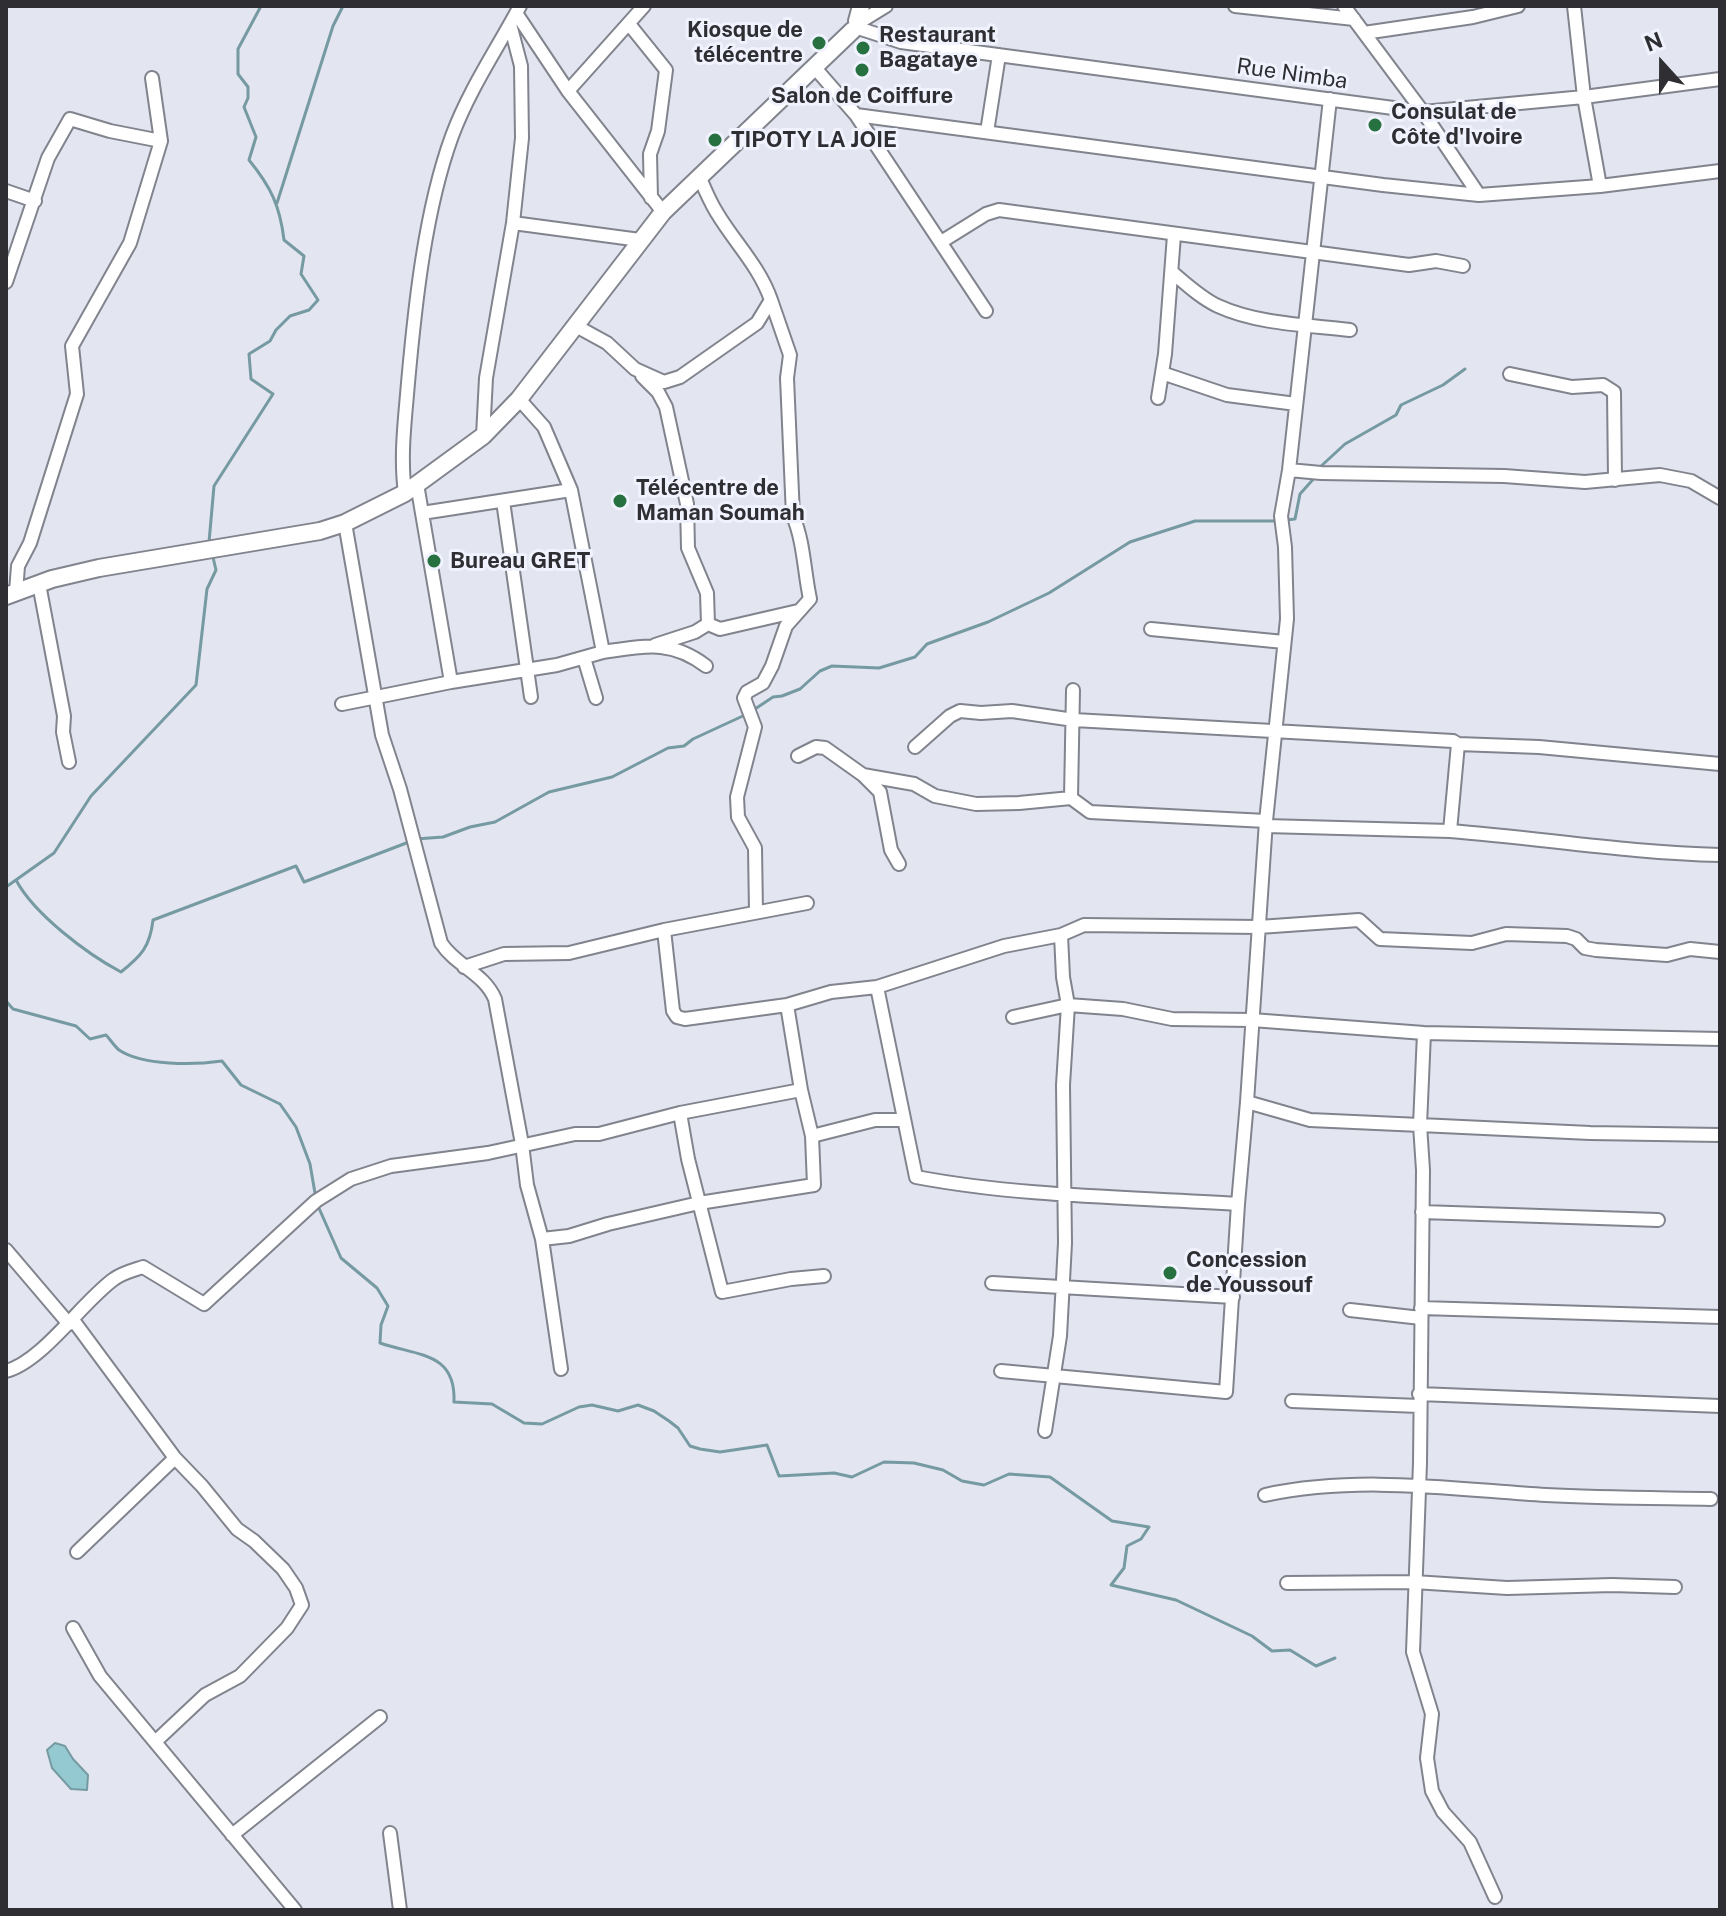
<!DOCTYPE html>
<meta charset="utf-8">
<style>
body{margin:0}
#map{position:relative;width:1726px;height:1916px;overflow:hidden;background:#e3e5f0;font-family:"Public Sans",sans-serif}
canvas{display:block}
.frame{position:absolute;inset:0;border:8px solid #2e2e33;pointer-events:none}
.north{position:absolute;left:1622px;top:24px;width:80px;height:80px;-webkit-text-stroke:6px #f0f2fe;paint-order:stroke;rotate:339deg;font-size:22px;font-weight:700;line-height:32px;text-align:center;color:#2e2e33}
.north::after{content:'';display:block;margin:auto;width:28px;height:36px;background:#2e2e33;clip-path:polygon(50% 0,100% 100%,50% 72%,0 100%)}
</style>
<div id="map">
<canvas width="1726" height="1916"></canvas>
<div class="frame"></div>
<div class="north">N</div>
</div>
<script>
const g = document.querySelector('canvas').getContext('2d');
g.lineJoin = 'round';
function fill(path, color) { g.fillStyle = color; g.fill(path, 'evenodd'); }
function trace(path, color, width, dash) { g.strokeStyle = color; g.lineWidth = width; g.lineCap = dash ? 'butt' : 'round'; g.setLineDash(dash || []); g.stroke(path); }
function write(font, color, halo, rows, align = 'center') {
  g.font = font + ' "Public Sans",sans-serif'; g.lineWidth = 6; g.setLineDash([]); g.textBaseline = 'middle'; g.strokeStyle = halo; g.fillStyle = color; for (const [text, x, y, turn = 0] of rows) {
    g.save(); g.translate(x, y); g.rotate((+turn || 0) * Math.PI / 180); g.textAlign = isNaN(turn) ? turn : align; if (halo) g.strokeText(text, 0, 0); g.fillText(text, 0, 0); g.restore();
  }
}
const water = new Path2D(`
 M 55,1743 L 65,1746 L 73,1759 L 88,1775 L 87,1790 L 71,1789 L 52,1768 L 47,1750 Z`);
fill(water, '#95c9d1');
trace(water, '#769aa2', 2);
trace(new Path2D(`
 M 277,203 L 333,26 L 343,6
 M 1319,468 L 1345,444 L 1396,415 L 1401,405 L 1443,385 L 1465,369
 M 1286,520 L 1295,519 L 1300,494 L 1317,475
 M 209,542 L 214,486 L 273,394 L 251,379 L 249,354 L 270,341 L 276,330 L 290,316 L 309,310 L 318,300 L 301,274 L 304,256 L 284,240 C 280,206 271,187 249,160 L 256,137 L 244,107 L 248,98 L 248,87 L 238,74 L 238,49 L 261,6
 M 752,711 L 773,697 L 782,696 L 800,689 L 820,671 L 832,666 L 879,668 L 915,657 L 927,644 L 988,622 L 1049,593 L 1130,542 L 1195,521 L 1278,521
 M 416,839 L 443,837 L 470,827 L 495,822 L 549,792 L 612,777 L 668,748 L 684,746 L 693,739 L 745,715
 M 16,880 C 34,914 87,954 121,972 C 141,956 150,947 153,920 L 296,866 L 304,882 L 409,842
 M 6,887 L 54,853 L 91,796 L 196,685 L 207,589 L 216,570 L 212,553
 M 6,1001 L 13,1009 L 76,1026 L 90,1039 L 106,1035 C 110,1039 114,1046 119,1050 C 143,1066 194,1065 222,1061 L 241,1085 L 280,1104 L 296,1127 L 310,1164 L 316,1199
 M 318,1206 L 341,1258 L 377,1288 L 388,1306 L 381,1325 L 380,1343 C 418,1356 456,1352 454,1402 L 492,1404 L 524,1423 L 542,1424 L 579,1407 L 592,1405 L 618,1411 L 638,1405 L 654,1411 L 669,1421 L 678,1428 L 690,1446 L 700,1449 L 720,1452 L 767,1445 L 779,1476 L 834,1473 L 852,1477 L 884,1462 L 914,1463 L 943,1470 L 962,1481 L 984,1485 L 1009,1474 L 1050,1477 L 1112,1521 L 1149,1527 L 1141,1539 L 1127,1546 L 1124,1568 L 1111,1585 L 1176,1600 L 1252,1636 L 1272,1651 L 1290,1650 L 1316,1666 L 1335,1658`), '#769aa2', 3);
const street = new Path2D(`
 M 1235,6 L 1354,19
 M 1344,6 L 1423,112 L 1479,195
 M 1574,6 L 1584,97 L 1600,186
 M 516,13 L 568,91 L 663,212
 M 860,22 L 886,6
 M 629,24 L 666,70 L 658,131 L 650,154 L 651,198
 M 861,29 L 901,42 L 1423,112 L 1584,97 L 1720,79
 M 1364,33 L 1473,17 L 1518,6
 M 815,68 L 856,115 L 986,311
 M 568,91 L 644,6
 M 1330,99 L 1289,470 L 1281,516 L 1285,547 L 1287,619 L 1266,821 L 1247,1102 L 1310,1120 L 1420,1125 L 1423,1170 L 1420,1463 L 1413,1652 L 1432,1714 L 1427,1758 L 1432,1791 L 1443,1812 L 1470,1842 L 1495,1897
 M 856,115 L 1383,185 L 1479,195 L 1600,186 L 1720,171
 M 987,132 L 999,55
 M 6,191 L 35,201
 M 513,223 L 640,240
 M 941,242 L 986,214 L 999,210 L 1409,265 L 1436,261 L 1463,266
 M 1172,272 C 1186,284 1201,298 1218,306 C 1257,324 1307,325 1350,330
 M 6,282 L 48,158 L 70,119 L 110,131 L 161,141
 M 576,326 L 607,343 L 635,369 L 664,382 L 680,377 L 757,323 L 771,300 C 759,266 735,243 717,213 C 710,202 705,190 700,178
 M 1162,373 L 1227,395 L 1296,404
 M 1510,374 L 1572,387 L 1603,385 L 1614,392 L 1615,480
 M 642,376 L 658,392 L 666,407 L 687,504 L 688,548 L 707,593 L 708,624 L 695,632 L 655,645
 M 1158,398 L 1165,354 L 1174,235
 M 483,436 L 486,378 L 513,223 L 522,138 L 521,66 L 510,24
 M 1289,470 L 1321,473 L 1504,476 L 1585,482 L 1660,475 L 1691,481 L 1720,498
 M 417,484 L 451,682
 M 405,493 C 400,456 405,420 408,383 C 415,305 425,210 452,136 C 469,90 497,49 520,6
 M 503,501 L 531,697
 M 422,513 L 571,490
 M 345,523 L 382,735 L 400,789 L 441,943 C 456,966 484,973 495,999 L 522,1144 L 527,1185 L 542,1239 L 561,1369
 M 39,584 L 64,716 L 63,732 L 69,762
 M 16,592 L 18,566 L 30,543 L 77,394 L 72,346 L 130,243 L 161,141 L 152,78
 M 708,624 L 720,629 L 798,611
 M 1151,629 L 1284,642
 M 603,652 C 644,646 671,639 706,666
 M 584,658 L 596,698
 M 1073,690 L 1071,798 L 1090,812 L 1266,821
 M 342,704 L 451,682 L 557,665 L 603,652 L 571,490 L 544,427 L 519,399
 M 915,747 L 950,716 L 960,711 L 981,713 L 1012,711 L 1074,720 L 1453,741 L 1458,744 L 1539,747 L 1720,764
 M 798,756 L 816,747 L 825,748 L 863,775 L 880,792 L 891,850 L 899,864
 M 863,775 L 914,784 L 935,796 L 976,804 L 1019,803 L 1071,798
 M 1266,826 L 1450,831 L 1458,744
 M 1450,831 C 1540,838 1629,853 1720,855
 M 756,912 L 755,848 L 738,817 L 737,797 L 755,727 L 744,698 L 747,692 L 763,683 L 772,666 L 786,626 L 810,599 C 804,571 804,542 793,516 L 787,378 L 790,355 L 771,300
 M 664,930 L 673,1011 L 677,1017 L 685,1019 L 787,1005
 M 1061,935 L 1084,925 L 1259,927 L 1359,920 L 1380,939 L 1472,943 L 1506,934 L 1567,936 L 1576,939 L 1585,948 L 1596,950 L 1667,955 L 1690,949 L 1720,952
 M 464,967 L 504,954 L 569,953 L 664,930 L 807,903
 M 877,987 L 916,1177 C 1022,1197 1131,1197 1238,1204 L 1247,1102
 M 1013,1017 L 1068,1005 L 1123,1009 L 1172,1019 L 1252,1020 L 1424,1033 L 1720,1039
 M 1424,1033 L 1420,1125 L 1590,1133 L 1720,1135
 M 680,1113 L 688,1159 L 722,1292 L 791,1279 L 824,1276
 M 812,1136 L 875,1120 L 904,1120
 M 1422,1212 L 1658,1220
 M 542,1239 L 569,1236 L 608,1224 L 699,1203 L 814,1185 L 812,1136 L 801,1090 L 787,1005 L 831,992 L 877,987 L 1004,946 L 1061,935 L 1063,977 L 1068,1005 L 1063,1085 L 1065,1243 L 1060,1336 L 1045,1431
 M 6,1250 L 69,1324
 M 992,1283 L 1233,1297
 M 1421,1308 L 1720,1317
 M 1350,1310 L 1421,1318
 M 73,1320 L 175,1458 L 202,1486 L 237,1529 L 254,1541 L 283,1569 L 296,1588 L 302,1605 L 287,1628 L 240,1676 L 205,1695 L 155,1742
 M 6,1371 C 42,1362 83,1301 114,1279 C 122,1273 134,1270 143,1267 L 204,1304 L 316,1201 L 351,1179 L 391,1166 L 488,1153 L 575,1134 L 599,1134 L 680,1113 L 801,1090
 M 1001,1371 L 1226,1392 L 1238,1204
 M 1419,1394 L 1720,1406
 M 1292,1401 L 1419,1406
 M 1265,1495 C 1358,1475 1452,1489 1546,1495 C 1601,1498 1656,1498 1711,1499
 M 77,1552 L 175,1458
 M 1287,1583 L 1414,1582 L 1507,1588 L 1612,1585 L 1675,1587
 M 73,1628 L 100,1676 L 295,1910
 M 390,1833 L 400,1910
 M 232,1835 L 380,1717`);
const secondary = new Path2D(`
 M 857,21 L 861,6
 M 6,596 L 52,579 L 99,568 L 320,531 L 345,523 L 405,493 L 483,436 L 519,399 L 663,212 L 853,30`);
trace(street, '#81838d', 16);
trace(secondary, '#81838d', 20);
trace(street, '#fff', 12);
trace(secondary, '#fff', 16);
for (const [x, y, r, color] of [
 [819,43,8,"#26713f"],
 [863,48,8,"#26713f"],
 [862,70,8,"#26713f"],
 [1375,125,8,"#26713f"],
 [715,140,8,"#26713f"],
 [620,501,8,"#26713f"],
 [434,561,8,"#26713f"],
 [1170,1273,8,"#26713f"]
]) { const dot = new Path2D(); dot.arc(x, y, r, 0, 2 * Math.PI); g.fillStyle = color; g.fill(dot); trace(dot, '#f0f2fe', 3); }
write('bold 22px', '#2e2e33', '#f0f2fe', [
 ["Kiosque de",803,30,"right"],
 ["télécentre",803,55,"right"],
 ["Restaurant",879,35],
 ["Bagataye",879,60],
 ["Salon de Coiffure",862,96,"center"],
 ["Consulat de",1391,112],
 ["Côte d'Ivoire",1391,137],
 ["TIPOTY LA JOIE",731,140],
 ["Télécentre de",636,488],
 ["Maman Soumah",636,513],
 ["Bureau GRET",450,561],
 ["Concession",1186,1260],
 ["de Youssouf",1186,1285]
], 'left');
write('22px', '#2e2e33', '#f0f2fe', [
 ["Rue Nimba",1292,74,8]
]);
</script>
